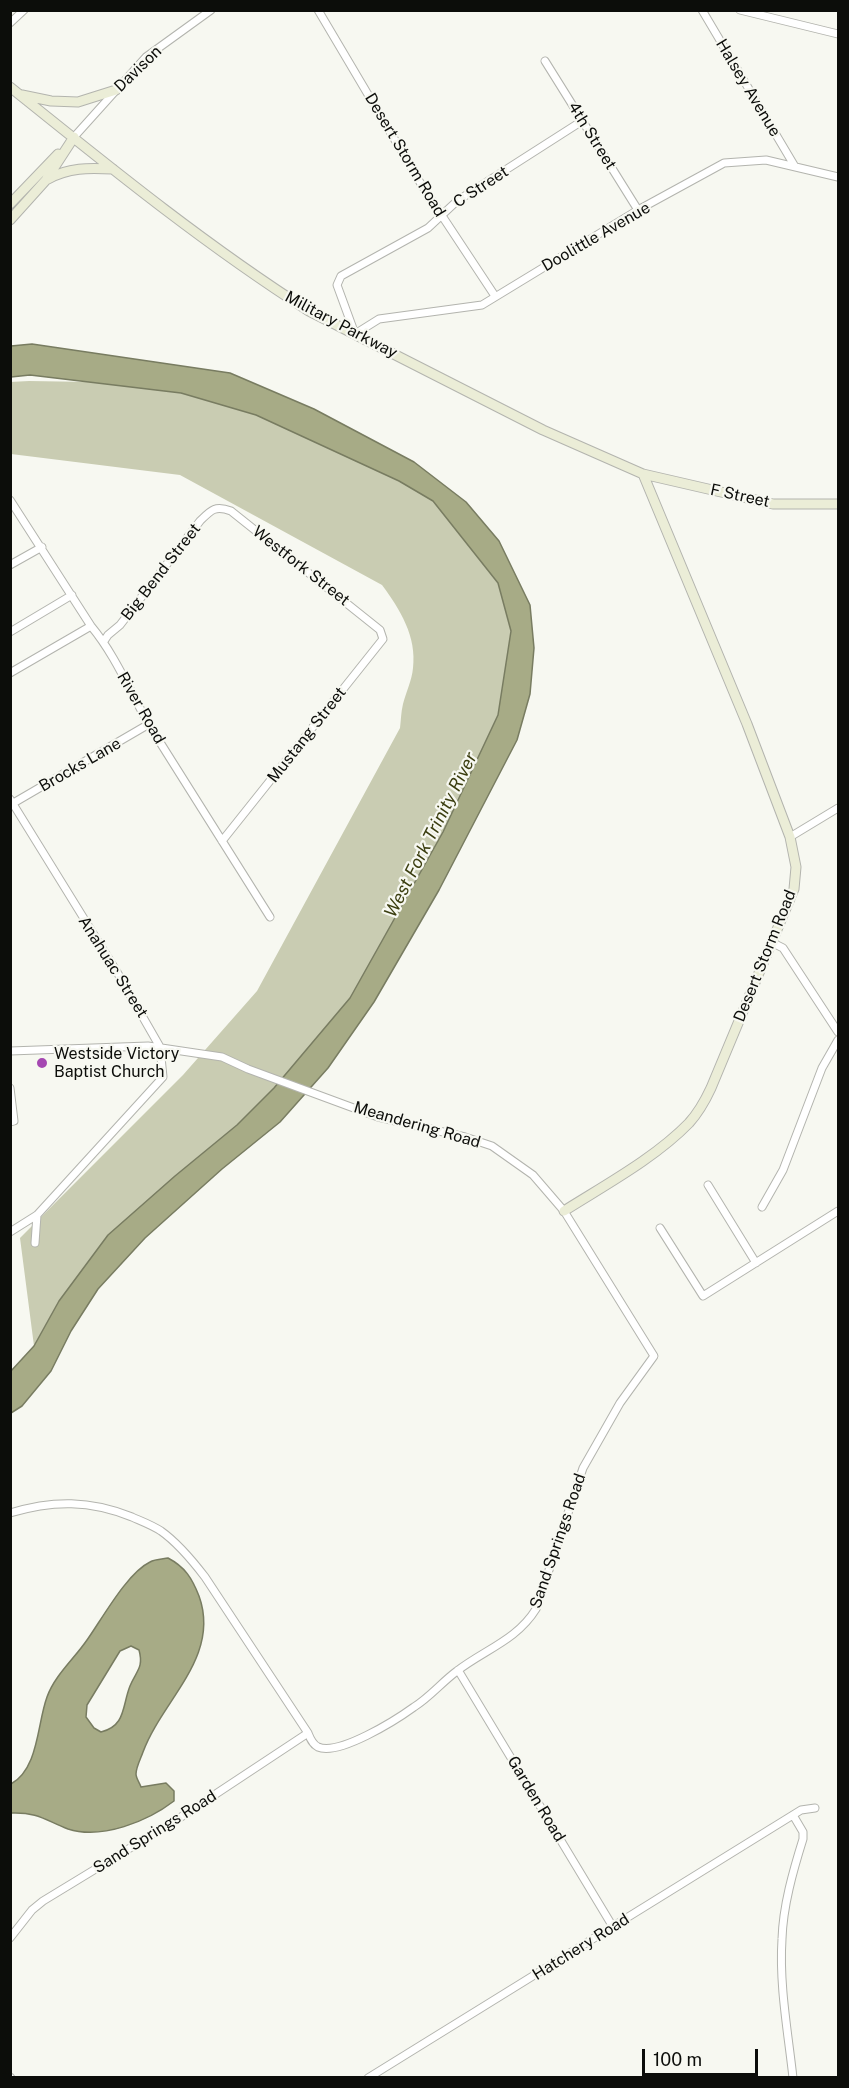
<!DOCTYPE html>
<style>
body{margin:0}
#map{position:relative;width:849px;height:2088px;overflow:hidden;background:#f7f8f1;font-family:"Public Sans",sans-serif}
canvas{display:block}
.frame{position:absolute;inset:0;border:12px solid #0c0d0a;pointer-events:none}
.scale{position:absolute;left:642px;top:2049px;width:116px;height:27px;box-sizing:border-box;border:3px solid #0c0d0a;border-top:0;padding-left:8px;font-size:18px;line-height:21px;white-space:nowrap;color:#0c0d0a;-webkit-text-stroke:4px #f7f8f1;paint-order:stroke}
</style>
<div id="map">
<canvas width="849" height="2088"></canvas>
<div class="frame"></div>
<div class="scale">100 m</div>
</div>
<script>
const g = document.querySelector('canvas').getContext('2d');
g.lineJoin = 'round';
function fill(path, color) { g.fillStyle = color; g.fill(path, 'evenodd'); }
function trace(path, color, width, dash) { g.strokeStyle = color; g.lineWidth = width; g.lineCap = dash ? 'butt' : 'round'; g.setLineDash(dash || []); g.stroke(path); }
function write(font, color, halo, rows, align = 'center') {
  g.font = font + ' "Public Sans",sans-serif'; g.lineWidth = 4.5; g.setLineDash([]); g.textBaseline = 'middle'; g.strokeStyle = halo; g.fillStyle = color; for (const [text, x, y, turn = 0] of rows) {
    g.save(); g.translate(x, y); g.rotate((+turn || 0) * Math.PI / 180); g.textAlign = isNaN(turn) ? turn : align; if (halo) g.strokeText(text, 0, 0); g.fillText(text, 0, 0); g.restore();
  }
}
fill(new Path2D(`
 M 29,381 L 91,382 L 181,393 L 256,415 L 399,481 L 433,501 L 498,583 L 511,631 L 498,715 L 443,832 L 350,998 L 274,1088 L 237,1125 L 175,1176 L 59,1301 L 34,1346 L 20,1238 L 183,1075 L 257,991 L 400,728 C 401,720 401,712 403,704 C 406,692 412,680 413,668 C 417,637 400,609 382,585 L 180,475 L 11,454 L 10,382 Z`), '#c9ccb2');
const water = new Path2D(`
 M 32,344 L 230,373 L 314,409 L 414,462 L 466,502 L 499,541 L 530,605 L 534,648 L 530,694 L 517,740 L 439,890 L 374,1002 L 328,1068 L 280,1122 L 222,1169 L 145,1238 L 98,1289 L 71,1331 L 51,1371 L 22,1406 L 11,1413 L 11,1371 L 34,1346 L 59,1301 L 108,1235 L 175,1176 L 237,1125 L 274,1088 L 350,998 L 443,832 L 498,715 L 511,631 L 498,583 L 433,501 L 399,481 L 256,415 L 181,393 L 30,375 L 11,377 L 11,346 Z
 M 168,1558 C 185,1567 192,1578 199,1596 C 221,1657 162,1700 143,1752 C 141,1758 136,1767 136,1774 C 136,1778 140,1784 141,1787 L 166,1783 L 174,1791 L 174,1801 C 148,1821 102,1840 68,1829 C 45,1820 38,1812 11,1813 L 11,1784 C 39,1768 37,1724 47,1697 C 55,1675 74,1659 87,1640 C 102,1619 127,1573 150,1562 C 155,1559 163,1559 168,1558 ZM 131,1646 L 139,1650 C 144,1668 136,1671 130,1686 C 122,1706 126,1726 101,1732 L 94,1728 L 86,1717 L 87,1705 L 120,1651 Z`);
fill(water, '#a7ab86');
trace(water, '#787c61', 1.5);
const street = new Path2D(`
 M 318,10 L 421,184 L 495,296
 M 702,10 L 794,165
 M 740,10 L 838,34
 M 10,23 L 24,10
 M 545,61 L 638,210
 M 582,121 L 457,201 L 428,228 L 341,276 L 337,285 L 355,334 L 379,319 L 482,305 L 638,210 L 724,163 L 766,160 L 838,177
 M 74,137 L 146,57 L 211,10
 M 10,500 L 91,626 C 116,656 131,694 151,728 C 190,791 230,854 270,917
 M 10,565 L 42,547
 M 10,632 L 72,595
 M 104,641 L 108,635 L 120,625 L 200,521 C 211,510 215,505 231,511 L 380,630 L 383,639 L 222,841
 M 10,673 L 91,626
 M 10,799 L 117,972 L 160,1047 L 163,1077 L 37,1215 L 10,1232
 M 10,805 L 149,724
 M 790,837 L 838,808
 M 773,943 L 783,948 L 838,1032
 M 10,1051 L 148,1046 L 222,1057 L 248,1069 L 378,1117 L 465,1137 L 492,1146 L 533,1175 L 564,1211 L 654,1356 L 620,1403 L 583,1468 L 536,1609 C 517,1640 484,1650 457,1671 C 442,1682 430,1697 414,1707 C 396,1720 339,1756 318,1747 C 312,1744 310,1738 308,1733 L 205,1577 C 192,1560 178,1543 161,1531 C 152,1525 141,1521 132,1517 C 90,1500 53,1500 10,1513
 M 10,1088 L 14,1121 L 10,1122
 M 708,1185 L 756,1263
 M 762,1207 L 783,1170 L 822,1068 L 838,1040
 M 660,1228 L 703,1296 L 838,1211
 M 35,1243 L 37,1215
 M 458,1670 L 613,1927
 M 10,1938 L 32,1910 L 43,1901 L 181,1817 L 308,1733
 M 10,2077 L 11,2078
 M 368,2078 L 801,1810 L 815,1808
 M 793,2078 C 788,2032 779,1985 782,1939 C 783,1906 793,1871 803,1839 L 803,1832 L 793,1815`);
const secondary = new Path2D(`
 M 10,87 C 107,165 204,244 309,311 L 543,430 L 643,474 L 773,504 L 838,504
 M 22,95 L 51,101 L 78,102 L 116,90
 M 48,179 C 69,167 89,168 113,169
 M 10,204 L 58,154
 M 10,220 L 46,180 L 74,137
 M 564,1211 C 605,1185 655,1158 689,1123 C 698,1113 705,1101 711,1088 L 794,889 L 796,867 L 790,837 L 747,724 L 643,474`);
trace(street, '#b3b4ae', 9);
trace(secondary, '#b3b4ae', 11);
trace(street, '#fff', 7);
trace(secondary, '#ebedd7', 9);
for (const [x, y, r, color] of [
 [42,1063,6,"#a548b2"]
]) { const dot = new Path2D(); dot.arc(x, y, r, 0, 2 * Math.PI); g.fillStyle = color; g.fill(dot); trace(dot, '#f7f8f1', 2); }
write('16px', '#0c0d0a', '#f7f8f1', [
 ["Davison",138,69,-44],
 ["Halsey Avenue",748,88,59],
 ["4th Street",592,136,58],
 ["Desert Storm Road",405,155,59],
 ["C Street",481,187,-33],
 ["Doolittle Avenue",596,237,-30],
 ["Military Parkway",341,325,28],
 ["F Street",740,496,12],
 ["Westfork Street",301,566,38],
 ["Big Bend Street",161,572,-52],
 ["River Road",141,708,60],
 ["Mustang Street",307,735,-52],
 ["Brocks Lane",80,765,-30],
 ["Desert Storm Road",765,956,-68],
 ["Anahuac Street",113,967,58],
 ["Meandering Road",417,1125,16],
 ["Sand Springs Road",558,1541,-71],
 ["Garden Road",536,1799,59],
 ["Sand Springs Road",155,1832,-32],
 ["Hatchery Road",581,1947,-32]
]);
write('16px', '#0c0d0a', '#f7f8f1', [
 ["Westside Victory",54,1054],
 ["Baptist Church",54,1072]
], 'left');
write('italic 18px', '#3b3e10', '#f7f8f1', [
 ["West Fork Trinity River",431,835,-63]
]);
</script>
